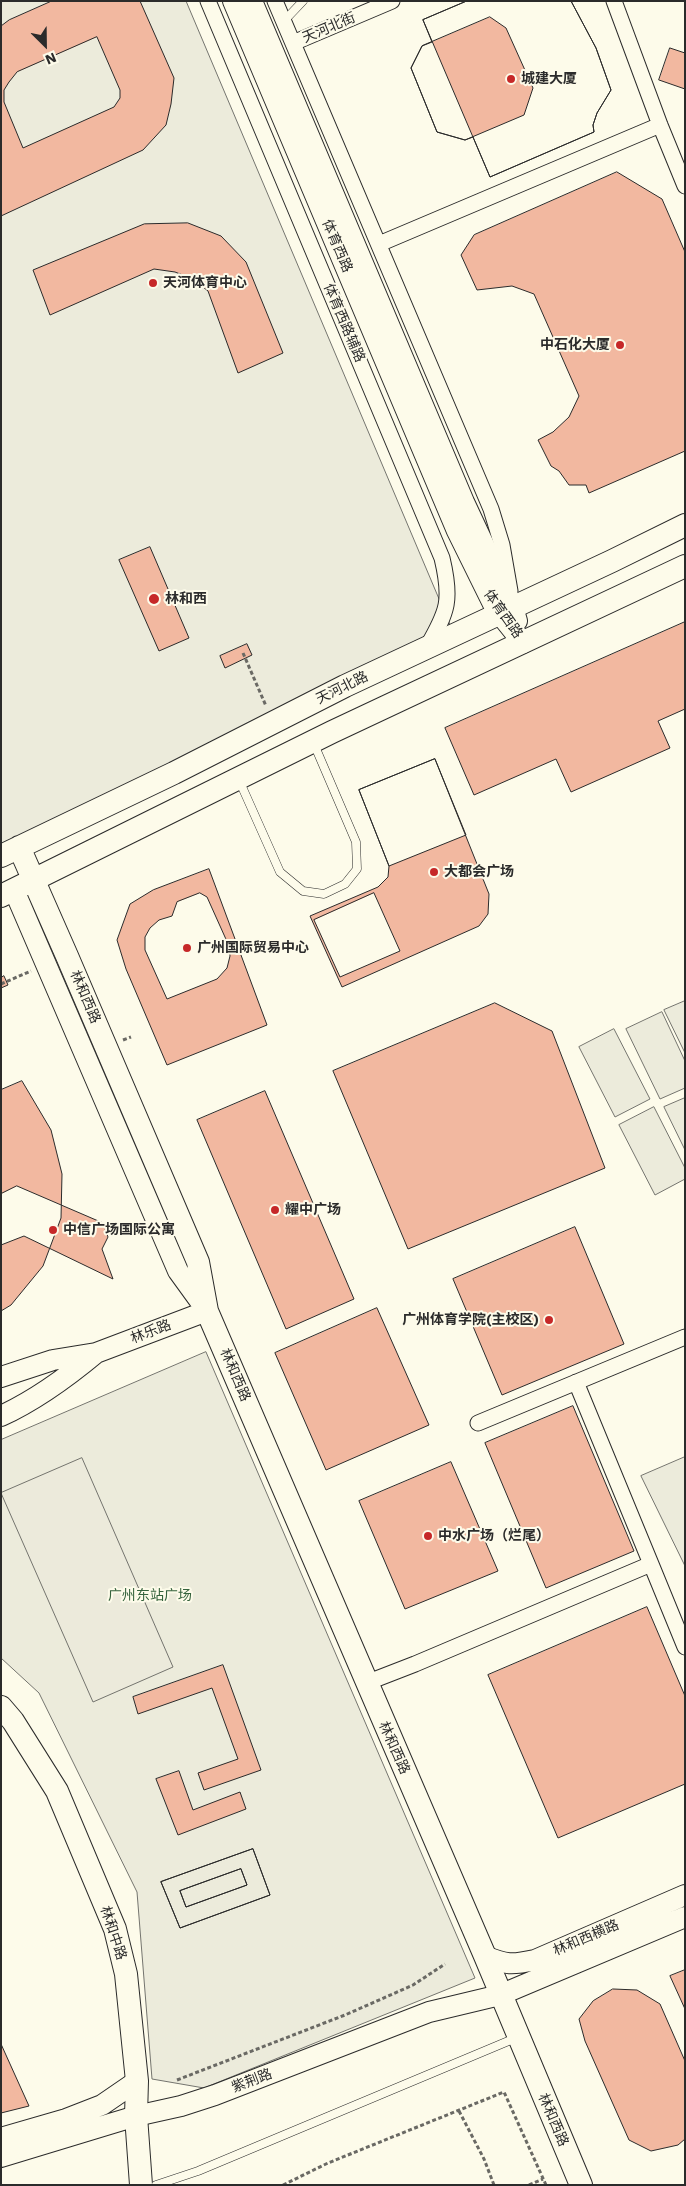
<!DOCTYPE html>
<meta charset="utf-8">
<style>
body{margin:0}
#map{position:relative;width:686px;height:2186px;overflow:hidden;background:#fdfbea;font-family:"Work Sans",sans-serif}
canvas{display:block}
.frame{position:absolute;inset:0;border:2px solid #2b2b2b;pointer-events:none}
.north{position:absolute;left:20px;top:20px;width:50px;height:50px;-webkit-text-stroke:4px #fdfbea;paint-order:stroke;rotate:157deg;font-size:14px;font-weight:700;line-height:20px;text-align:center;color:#2b2b2b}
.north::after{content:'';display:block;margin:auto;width:18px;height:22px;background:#2b2b2b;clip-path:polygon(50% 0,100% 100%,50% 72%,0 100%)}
</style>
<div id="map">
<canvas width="686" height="2186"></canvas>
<div class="frame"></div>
<div class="north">N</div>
</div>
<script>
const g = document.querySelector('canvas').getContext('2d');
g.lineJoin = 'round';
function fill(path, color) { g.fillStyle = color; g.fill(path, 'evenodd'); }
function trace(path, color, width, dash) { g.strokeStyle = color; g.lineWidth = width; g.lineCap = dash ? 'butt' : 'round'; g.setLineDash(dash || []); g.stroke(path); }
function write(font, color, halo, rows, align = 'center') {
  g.font = font + ' "Work Sans","Noto Sans SC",sans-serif'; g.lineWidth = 4; g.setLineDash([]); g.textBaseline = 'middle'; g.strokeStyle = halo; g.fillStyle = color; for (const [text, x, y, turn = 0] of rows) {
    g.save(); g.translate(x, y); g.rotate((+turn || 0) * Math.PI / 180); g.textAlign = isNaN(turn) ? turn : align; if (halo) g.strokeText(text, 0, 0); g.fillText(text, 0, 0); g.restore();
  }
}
const green = new Path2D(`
 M 1,1 L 186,1 L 456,639 L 1,850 Z
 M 685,1001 L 685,1053 L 664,1010 Z
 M 662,1012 L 685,1061 L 685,1088 L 660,1099 L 626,1029 Z
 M 614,1029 L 650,1099 L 615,1117 L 579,1047 Z
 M 685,1098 L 685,1150 L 664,1107 Z
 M 654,1107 L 685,1168 L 685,1179 L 655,1195 L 619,1125 Z
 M 206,1352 L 475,1978 L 204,2088 L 152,2079 L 137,1892 L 39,1693 L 1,1658 L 1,1440 Z
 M 685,1457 L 685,1566 L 641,1476 Z`);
fill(green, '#ecebdb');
trace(green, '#74746e', 1);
const parking = new Path2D(`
 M 82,1458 L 173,1667 L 93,1702 L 1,1493 Z`);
fill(parking, '#eceadb');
trace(parking, '#74746e', 1);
const building = new Path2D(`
 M 52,1 L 140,1 L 174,78 L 171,104 L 166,125 L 143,150 L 1,216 L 1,26 L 9,20 ZM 97,37 L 120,90 L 120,98 L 114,107 L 23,148 L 4,102 L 4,90 L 9,82 L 17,72 Z
 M 467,1 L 571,1 L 596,48 L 611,90 L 597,113 L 593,125 L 594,132 L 490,177 L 473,137 L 465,140 L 437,132 L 411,68 L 422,46 L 432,42 L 423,20 Z
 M 467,1 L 571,1 L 596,48 L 611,90 L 597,113 L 593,125 L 594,132 L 490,177 L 423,20 Z
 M 490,17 L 506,28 L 533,88 L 524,115 L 465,140 L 437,132 L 411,68 L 422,46 Z
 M 670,48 L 685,53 L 685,89 L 659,80 Z
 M 617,172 L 662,199 L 685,252 L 685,451 L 589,493 L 586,485 L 569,485 L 559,471 L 551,466 L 538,440 L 553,432 L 569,417 L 579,396 L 534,294 L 512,286 L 477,290 L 461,255 L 474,235 Z
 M 188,223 L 221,236 L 246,262 L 283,353 L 238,373 L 208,291 L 193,279 L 175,272 L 154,269 L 50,315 L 33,270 L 144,224 Z
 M 150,547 L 189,638 L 159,651 L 119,560 Z
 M 685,622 L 685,709 L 658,721 L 670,748 L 571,792 L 556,759 L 474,795 L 445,728 Z
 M 247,644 L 252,655 L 225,668 L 220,656 Z
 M 435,759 L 466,835 L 389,866 L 359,790 Z
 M 435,759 L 489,894 L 488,914 L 479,926 L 342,987 L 310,916 L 378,887 L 388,877 L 389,866 L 359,790 Z
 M 209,869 L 267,1025 L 167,1065 L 126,969 L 117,940 L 130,904 L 153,890 Z
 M 200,893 L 207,897 L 229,946 L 230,956 L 227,968 L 217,979 L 167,999 L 145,950 L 145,937 L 150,928 L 159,920 L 172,916 L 177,902 Z
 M 374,893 L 400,951 L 340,977 L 314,920 Z
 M 4,976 L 8,985 L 1,988 L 1,978 Z
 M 495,1003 L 552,1031 L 605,1168 L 408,1249 L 333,1071 Z
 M 22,1081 L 51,1130 L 62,1174 L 61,1218 L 43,1266 L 11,1305 L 1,1311 L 1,1090 Z
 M 265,1091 L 354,1299 L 286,1329 L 197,1120 Z
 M 17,1186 L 103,1223 L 108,1237 L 102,1249 L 113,1279 L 24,1236 L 1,1245 L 1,1194 Z
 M 575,1227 L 624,1344 L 502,1395 L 453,1279 Z
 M 377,1308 L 429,1425 L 326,1470 L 275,1353 Z
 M 573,1406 L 634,1551 L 546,1588 L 485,1443 Z
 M 451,1462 L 498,1571 L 405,1609 L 359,1501 Z
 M 647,1607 L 685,1696 L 685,1784 L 558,1838 L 488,1675 Z
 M 223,1665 L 261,1770 L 204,1790 L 198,1773 L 238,1759 L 212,1688 L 138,1714 L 133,1697 Z
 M 179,1771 L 193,1810 L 240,1792 L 246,1809 L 178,1835 L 156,1779 Z
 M 253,1849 L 270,1895 L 180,1928 L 161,1882 ZM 241,1869 L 247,1885 L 186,1907 L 180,1891 Z
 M 253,1849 L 270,1895 L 180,1928 L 161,1882 Z
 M 241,1869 L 247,1885 L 186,1907 L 180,1891 Z
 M 685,1970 L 685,2009 L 670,1976 Z
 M 613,1989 L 637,1990 L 660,2004 L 685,2061 L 685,2139 L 678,2145 L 651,2151 L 629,2140 L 585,2041 L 579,2019 L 593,2001 Z
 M 1,2044 L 29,2106 L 1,2113 Z`);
fill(building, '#f2b8a0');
trace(building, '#2b2b2b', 1);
const lane = new Path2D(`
 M 284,21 L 303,1
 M 239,780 L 280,872 L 303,891 L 324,894 L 345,884 L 357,869 L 356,842 L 314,744
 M 156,2185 L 198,2171 L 518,2037`);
const street = new Path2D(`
 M 208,1 L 442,558 C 452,600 448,611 427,647
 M 275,1 L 491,509 L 502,545 L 510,591
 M 614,1 L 660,125 L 685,186
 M 293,43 L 392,1
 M 379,244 L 660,125
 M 478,1423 L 685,1337
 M 651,1564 L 685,1647
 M 366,1683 L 415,1664 L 651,1564 L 576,1382`);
const secondary = new Path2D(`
 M 233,1 L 457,531 L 495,608 L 523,643
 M 252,1 L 464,502 L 513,607 L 517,621
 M 1,1377 L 53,1360 L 96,1353 L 207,1311 L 178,1271 L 14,890
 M 1,1416 C 36,1400 66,1378 96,1353
 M 485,1956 C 506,1965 512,1965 535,1960 L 685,1895
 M 1,2138 L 66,2119 L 102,2105 L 137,2081
 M 1,2157 L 136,2116 L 181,2106 L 215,2095 L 429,2012 L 500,1995 L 685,1917`);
const primary = new Path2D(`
 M 19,847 L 67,956 L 198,1262 L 207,1311 L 485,1956 L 581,2185
 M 1,856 L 174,773 L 345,686 L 612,561 L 685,525
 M 1,896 L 332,732 L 685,566
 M 1,1707 L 13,1721 L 57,1791 L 115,1929 L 126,1974 L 137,2081 L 136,2116 L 141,2185`);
trace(lane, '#2b2b2b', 9);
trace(street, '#2b2b2b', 17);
trace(secondary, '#2b2b2b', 22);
trace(primary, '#2b2b2b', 24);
trace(new Path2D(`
 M 243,653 L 266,706
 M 1,984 L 31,971
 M 123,1040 L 131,1037
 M 177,2080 L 345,2015 L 413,1985 L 445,1964
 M 459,2111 L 484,2159 L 494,2185
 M 283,2185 L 328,2163 L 504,2092 L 546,2185
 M 529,2185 L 543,2179`), '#6a6964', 3, [4, 2.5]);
trace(lane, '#fdfbea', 8);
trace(street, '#fdfbea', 15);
trace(secondary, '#fdfbea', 20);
trace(primary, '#fdfbea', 22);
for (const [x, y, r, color] of [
 [511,79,5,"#c62828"],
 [153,283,5,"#c62828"],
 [620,345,5,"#c62828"],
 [154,599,6,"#c62828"],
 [434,872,5,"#c62828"],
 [187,948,5,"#c62828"],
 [275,1210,5,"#c62828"],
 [53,1230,5,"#c62828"],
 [549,1320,5,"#c62828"],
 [428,1536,5,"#c62828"]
]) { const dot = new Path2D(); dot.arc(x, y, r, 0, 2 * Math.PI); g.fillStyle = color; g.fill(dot); trace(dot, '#fdfbea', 2); }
write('14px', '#2b2b2b', '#fdfbea', [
 ["天河北街",329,28,-23],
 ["体育西路",337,246,67],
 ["体育西路辅路",344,323,67],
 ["体育西路",503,614,55],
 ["天河北路",342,688,-26],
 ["林和西路",85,997,67],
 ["林乐路",151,1332,-21],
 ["林和西路",235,1375,67],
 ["林和西路",394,1748,66],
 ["林和中路",113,1933,72],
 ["林和西横路",586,1938,-23],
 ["紫荆路",252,2081,-21],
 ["林和西路",553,2120,67]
]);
write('bold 14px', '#2b2b2b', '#fdfbea', [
 ["城建大厦",521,79],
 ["天河体育中心",163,283],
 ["中石化大厦",610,345,"right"],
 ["林和西",165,599],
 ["大都会广场",444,872],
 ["广州国际贸易中心",197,948],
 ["耀中广场",285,1210],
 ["中信广场国际公寓",63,1230],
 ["广州体育学院(主校区)",539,1320,"right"],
 ["中水广场（烂尾）",438,1536]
], 'left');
write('14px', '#34623c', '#fdfbea', [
 ["广州东站广场",150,1596]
]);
</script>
